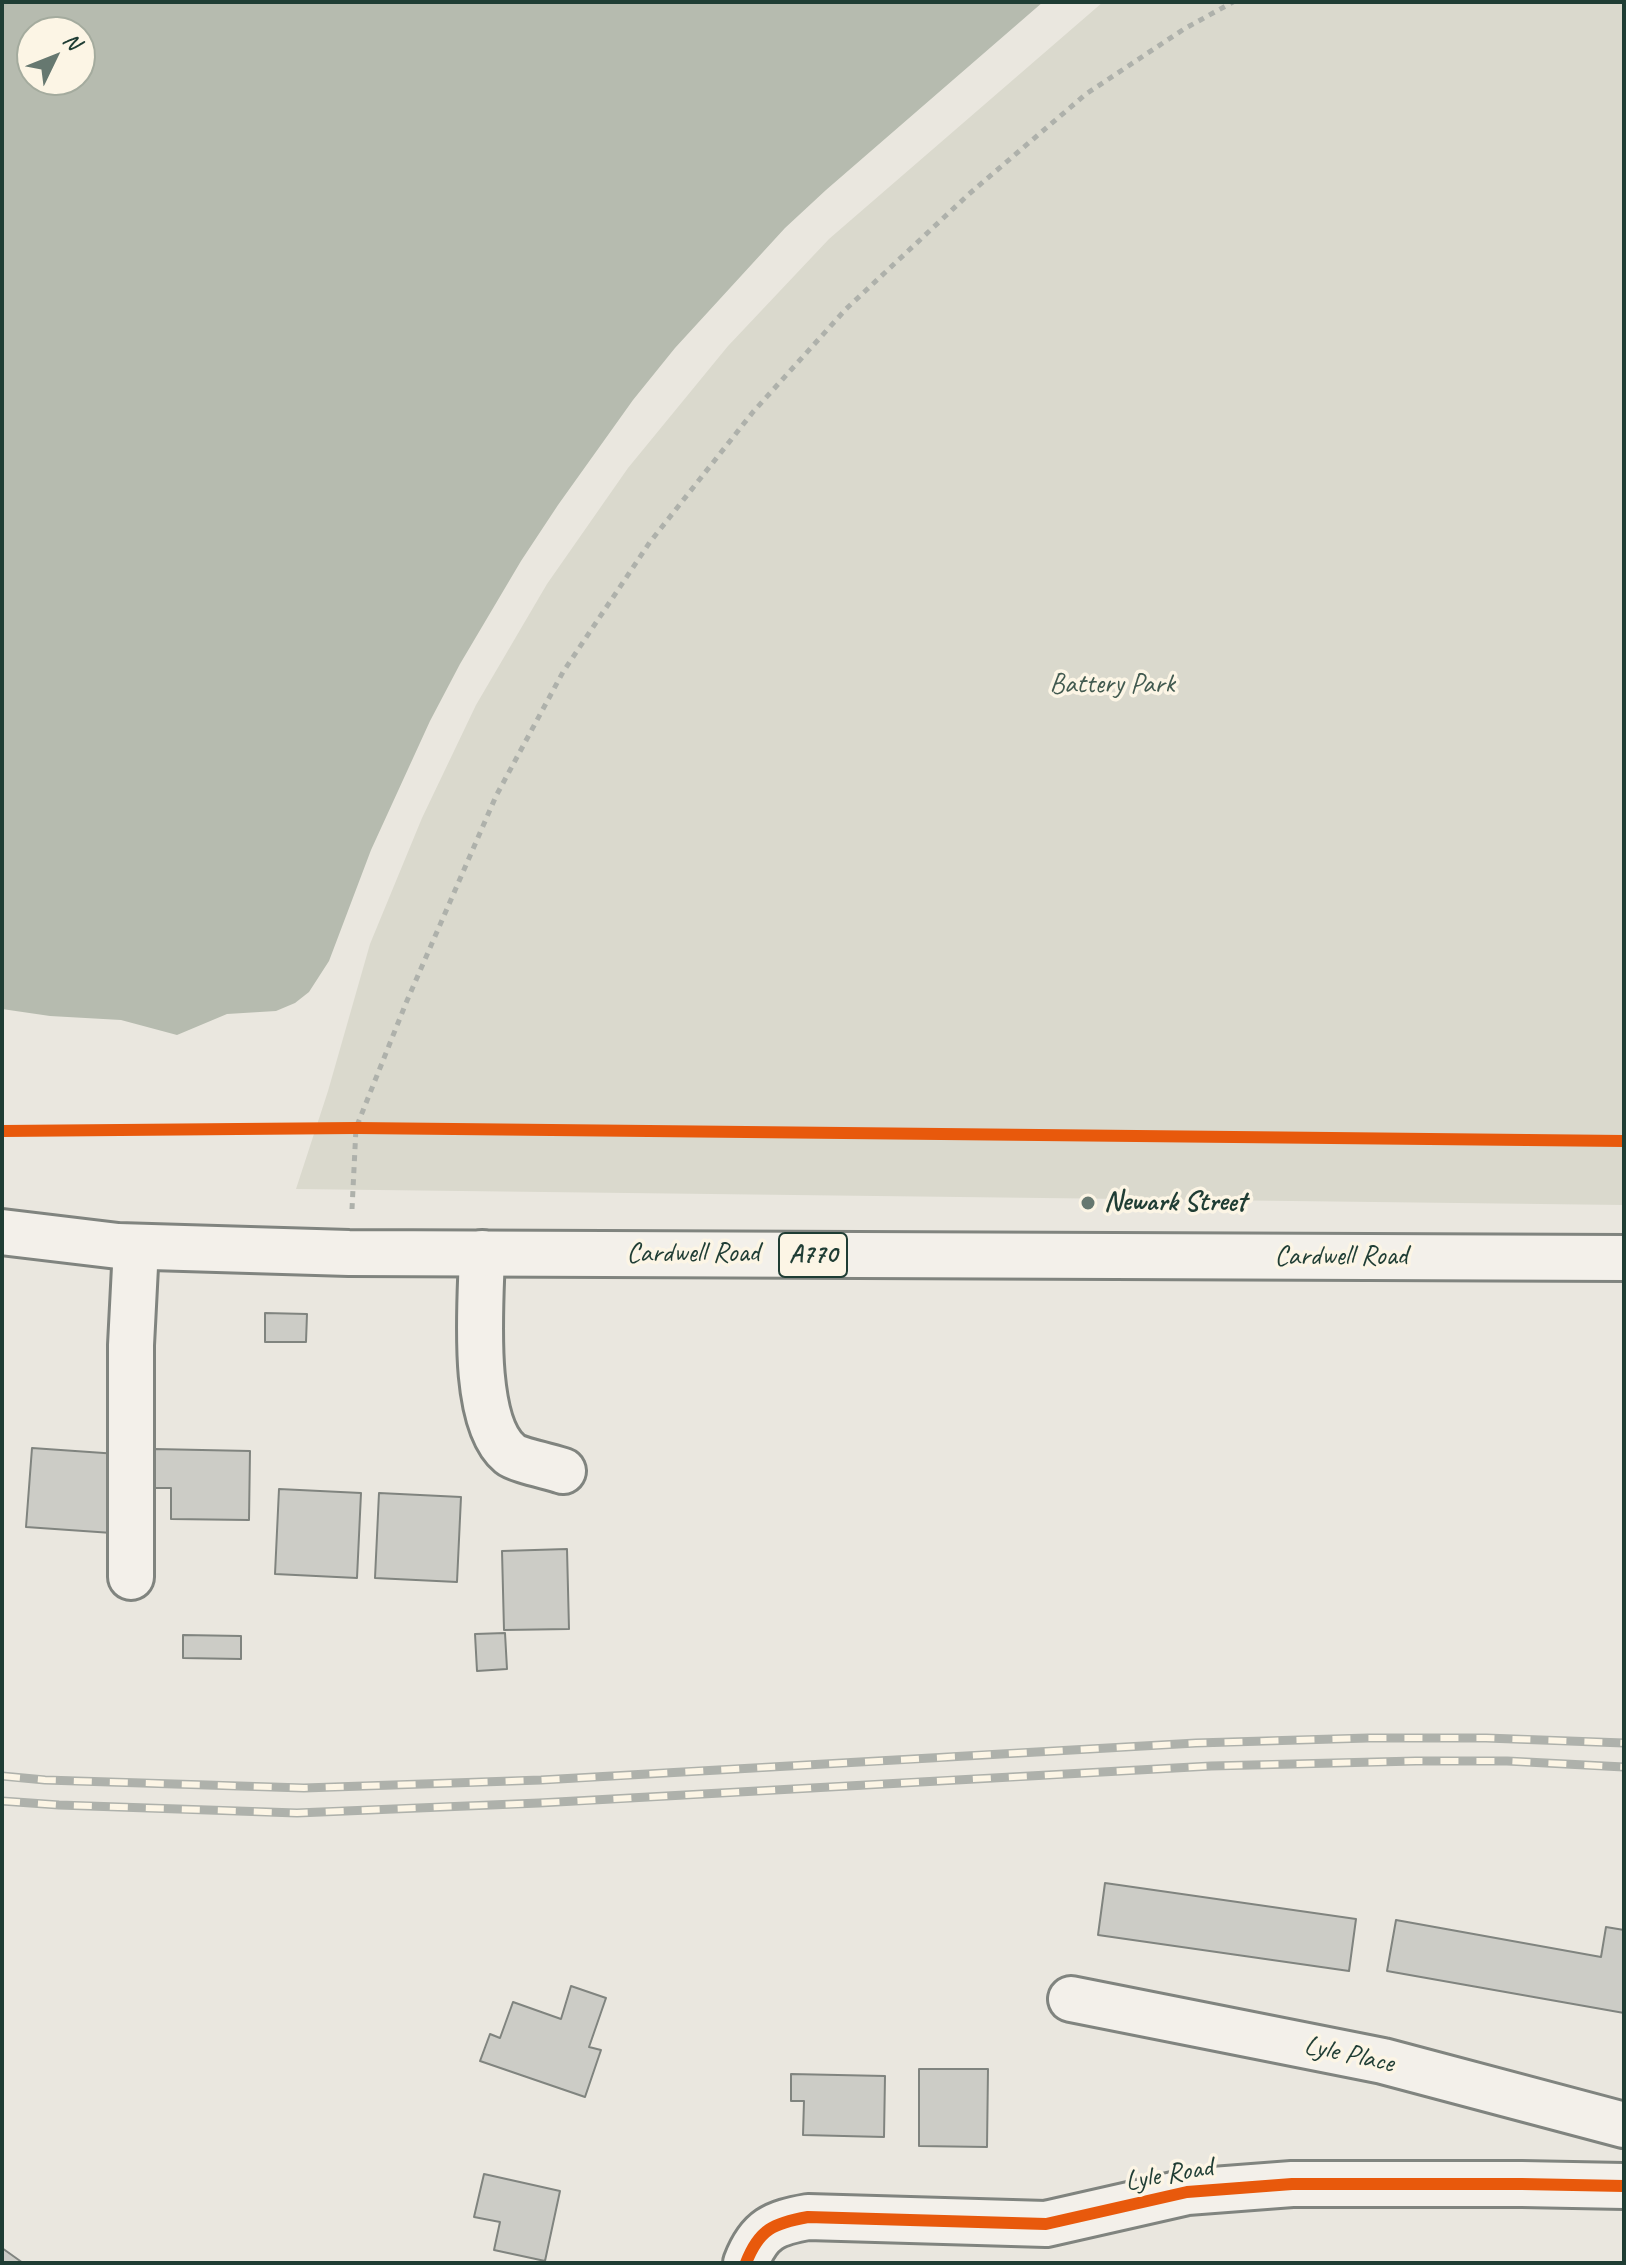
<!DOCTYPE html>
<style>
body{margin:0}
#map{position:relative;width:1626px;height:2265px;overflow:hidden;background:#eae7df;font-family:Caveat,sans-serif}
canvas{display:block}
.frame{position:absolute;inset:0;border:4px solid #1f3d34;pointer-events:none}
.north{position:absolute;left:16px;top:16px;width:80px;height:80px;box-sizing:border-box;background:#fcf5e5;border:2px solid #a4ab9e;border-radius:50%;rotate:47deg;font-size:22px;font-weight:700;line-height:32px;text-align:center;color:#1f3d34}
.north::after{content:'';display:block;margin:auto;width:28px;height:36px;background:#667870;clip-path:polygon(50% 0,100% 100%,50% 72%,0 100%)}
</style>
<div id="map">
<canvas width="1626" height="2265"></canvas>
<div class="frame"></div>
<div class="north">N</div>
</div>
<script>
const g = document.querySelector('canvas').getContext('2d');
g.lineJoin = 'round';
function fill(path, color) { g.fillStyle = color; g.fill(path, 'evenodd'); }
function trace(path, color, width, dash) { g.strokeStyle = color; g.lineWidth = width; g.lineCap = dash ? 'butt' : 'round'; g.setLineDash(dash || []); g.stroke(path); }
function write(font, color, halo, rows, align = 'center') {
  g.font = font + ' Caveat,sans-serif'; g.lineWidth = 7; g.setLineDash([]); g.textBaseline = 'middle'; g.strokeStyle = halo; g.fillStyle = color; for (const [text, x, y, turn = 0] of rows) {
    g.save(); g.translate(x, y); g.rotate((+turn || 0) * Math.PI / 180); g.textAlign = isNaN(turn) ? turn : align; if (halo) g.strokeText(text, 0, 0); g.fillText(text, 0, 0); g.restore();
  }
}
fill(new Path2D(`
 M 1103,2 L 1624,2 L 1624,1205 L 296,1189 L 328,1091 L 370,944 L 422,818 L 476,705 L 547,584 L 628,468 L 728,346 L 829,239 Z`), '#dad9cd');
fill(new Path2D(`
 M 2,2 L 1043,2 L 826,190 L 785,228 L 675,348 L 633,400 L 558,505 L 521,561 L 460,664 L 430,721 L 371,850 L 329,961 L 309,992 L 295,1003 L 276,1011 L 227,1014 L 177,1035 L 121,1020 L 50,1016 L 2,1009 ZM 32,32 L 80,32 L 80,80 L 32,80 Z`), '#b6bbaf');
const building = new Path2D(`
 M 265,1313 L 307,1314 L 306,1342 L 265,1342 Z
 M 32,1448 L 118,1454 L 112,1533 L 26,1527 Z
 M 154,1449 L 250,1451 L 249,1520 L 171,1519 L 171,1488 L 154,1488 Z
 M 279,1489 L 361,1493 L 357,1578 L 275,1574 Z
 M 379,1493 L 461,1497 L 457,1582 L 375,1578 Z
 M 567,1549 L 569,1629 L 504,1630 L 502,1551 Z
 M 505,1633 L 507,1669 L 477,1671 L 475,1634 Z
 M 183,1635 L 241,1636 L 241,1659 L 183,1658 Z
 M 1105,1883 L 1356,1919 L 1349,1971 L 1098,1935 Z
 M 1396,1920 L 1601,1957 L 1606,1927 L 1624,1930 L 1624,2013 L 1387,1971 Z
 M 571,1986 L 606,1998 L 589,2047 L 601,2050 L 585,2097 L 480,2061 L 490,2034 L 500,2038 L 513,2002 L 561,2019 Z
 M 919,2069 L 988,2069 L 987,2147 L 919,2146 Z
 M 791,2074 L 885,2076 L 884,2137 L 803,2135 L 804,2101 L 791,2101 Z
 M 484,2174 L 560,2191 L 545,2261 L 494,2250 L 500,2222 L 474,2217 Z
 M 2,2248 L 23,2263 L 2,2263 Z`);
fill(building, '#ccccc6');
trace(building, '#80847f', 2);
const minor = new Path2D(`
 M 482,1253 C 481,1301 470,1421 510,1454 C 517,1460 552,1467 563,1471
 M 131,1577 L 131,1345 L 136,1247
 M 1071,1999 L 1383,2061 L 1624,2125
 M 746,2263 C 759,2229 774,2223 808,2217 L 1046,2224 L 1187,2192 L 1292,2184 L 1522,2184 L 1624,2186`);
const major = new Path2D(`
 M 2,1232 L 118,1246 L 349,1253 L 1624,1258`);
trace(minor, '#80847f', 50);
trace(major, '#80847f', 50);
trace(new Path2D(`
 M 352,1209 L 356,1128 L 406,1003 L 496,796 L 563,672 L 650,542 L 753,412 L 846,309 L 969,194 L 1086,94 L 1184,29 L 1233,2`), '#aeb1ab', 5, [6, 6]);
trace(minor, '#f3f0ea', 44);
trace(major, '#f3f0ea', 44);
const rail = new Path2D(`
 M 2,1776 L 45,1780 L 304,1788 L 541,1780 L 1196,1743 L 1368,1738 L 1486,1738 L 1624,1743
 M 2,1801 L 59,1805 L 297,1813 L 539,1803 L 1211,1766 L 1416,1761 L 1507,1761 L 1624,1767`);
trace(rail, '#aeb1ab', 9);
trace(rail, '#fcf5e5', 6, [18]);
trace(new Path2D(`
 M 2,1131 L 356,1128 L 1624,1141
 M 746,2263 C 759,2229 774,2223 808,2217 L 1046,2224 L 1187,2192 L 1292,2184 L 1522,2184 L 1624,2186`), '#e8590c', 12);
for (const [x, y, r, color] of [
 [1088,1203,8,"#667870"]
]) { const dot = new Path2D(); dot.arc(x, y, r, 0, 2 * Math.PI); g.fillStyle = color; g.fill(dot); trace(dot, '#fcf5e5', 3); }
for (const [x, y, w] of [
 [813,1255,68]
]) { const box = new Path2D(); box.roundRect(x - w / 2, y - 22, w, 44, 6); g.fillStyle = '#fcf5e5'; g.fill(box); trace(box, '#1f3d34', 2); }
write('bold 26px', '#1f3d34', null, [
 ["A770",813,1255]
]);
write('28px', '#425a50', '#fcf5e5', [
 ["Battery Park",1112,685]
]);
write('bold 28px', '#1f3d34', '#fcf5e5', [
 ["Newark Street",1104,1203]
], 'left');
write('28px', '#1f3d34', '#fcf5e5', [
 ["Cardwell Road",693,1254],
 ["Cardwell Road",1341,1257],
 ["Lyle Place",1349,2055,12],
 ["Lyle Road",1169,2175,-10]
]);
</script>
